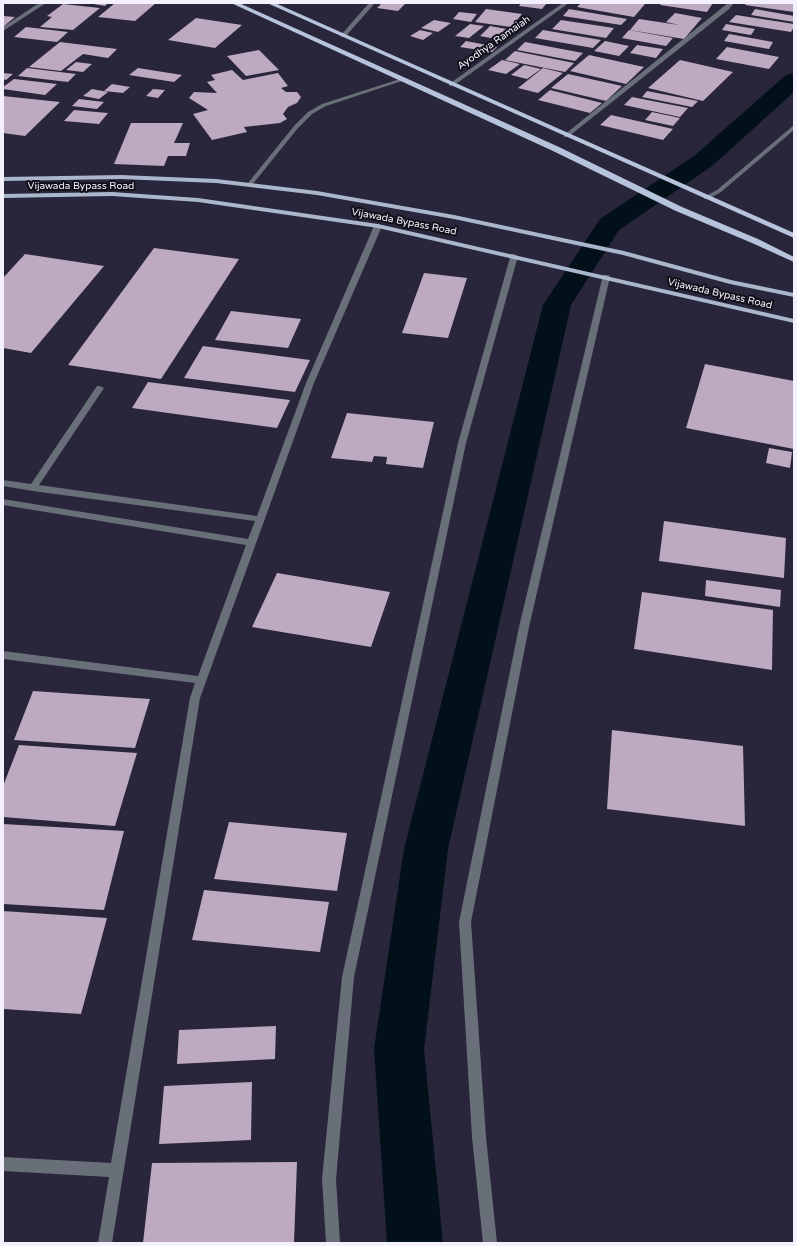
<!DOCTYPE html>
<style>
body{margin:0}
#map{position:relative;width:797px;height:1246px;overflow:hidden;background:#29253a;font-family:"Varela Round",sans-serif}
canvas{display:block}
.frame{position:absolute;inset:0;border:4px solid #f3f1fd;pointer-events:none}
</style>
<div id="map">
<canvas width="797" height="1246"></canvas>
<div class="frame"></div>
</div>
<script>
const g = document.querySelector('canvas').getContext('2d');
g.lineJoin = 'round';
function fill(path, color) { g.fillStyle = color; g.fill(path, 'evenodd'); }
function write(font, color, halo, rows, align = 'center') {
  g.font = font + ' "Varela Round",sans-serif'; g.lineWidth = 4; g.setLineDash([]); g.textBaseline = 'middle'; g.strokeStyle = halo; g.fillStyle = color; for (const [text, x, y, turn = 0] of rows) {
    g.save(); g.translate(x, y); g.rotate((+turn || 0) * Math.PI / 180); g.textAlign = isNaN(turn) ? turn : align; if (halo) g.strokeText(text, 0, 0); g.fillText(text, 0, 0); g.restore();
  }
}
fill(new Path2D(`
 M 794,73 L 794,92 L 712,166 L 619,230 L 571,305 L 448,849 L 424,1049 L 443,1243 L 387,1243 L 374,1049 L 404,849 L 543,305 L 600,219 L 694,156 L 786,75 Z`), '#011019');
fill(new Path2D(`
 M 88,3 L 108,3 L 105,6 Z
 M 115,3 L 156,3 L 135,21 L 98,17 Z
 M 382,3 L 406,3 L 398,11 L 377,8 Z
 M 521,3 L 547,3 L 542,9 L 519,6 Z
 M 581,3 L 641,3 L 645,4 L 634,17 L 577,7 Z
 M 662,3 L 713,3 L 707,12 L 660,5 Z
 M 746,3 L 794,3 L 794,12 L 745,5 Z
 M 63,4 L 100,8 L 73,30 L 40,27 L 52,17 L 47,16 Z
 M 486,9 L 522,14 L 511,27 L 475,22 Z
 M 569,9 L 627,19 L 621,25 L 563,16 Z
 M 755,9 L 794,16 L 794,22 L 751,15 Z
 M 459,12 L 477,14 L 471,22 L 453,19 Z
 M 675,13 L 702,18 L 684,39 L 630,30 L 639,19 L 679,25 L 666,22 Z
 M 736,15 L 794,24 L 794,27 L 791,32 L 729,22 Z
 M 3,16 L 15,17 L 3,27 Z
 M 196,18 L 242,25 L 215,48 L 168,40 Z
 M 434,20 L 451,23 L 438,32 L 421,28 Z
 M 561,20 L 614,28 L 606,38 L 552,29 Z
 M 470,24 L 484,26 L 469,38 L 455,36 Z
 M 726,24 L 755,29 L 751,35 L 722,30 Z
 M 490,26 L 512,30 L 501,40 L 480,36 Z
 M 26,27 L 68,32 L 57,42 L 14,37 Z
 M 420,30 L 433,33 L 423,40 L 410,36 Z
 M 543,30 L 601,40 L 593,48 L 535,38 Z
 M 629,30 L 673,38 L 666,46 L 622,38 Z
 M 729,34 L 773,42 L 769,49 L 724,41 Z
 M 466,41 L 497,47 L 492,52 L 460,47 Z
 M 605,41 L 629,46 L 619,56 L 594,51 Z
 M 60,42 L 117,49 L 108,58 L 83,54 L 61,71 L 29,67 Z
 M 525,42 L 583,53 L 575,61 L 517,50 Z
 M 637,45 L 663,49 L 656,58 L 630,53 Z
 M 727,47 L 779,57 L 769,69 L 716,59 Z
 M 259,50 L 279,70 L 246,76 L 227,56 Z
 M 515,51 L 574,63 L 565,72 L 505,60 Z
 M 589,55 L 644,67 L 626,84 L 570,71 Z
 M 502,60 L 520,64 L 506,74 L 488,70 Z
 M 680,60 L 733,72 L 703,101 L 648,88 Z
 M 76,62 L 92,64 L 83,72 L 66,70 Z
 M 524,65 L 541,69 L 527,79 L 511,75 Z
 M 27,68 L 76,74 L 68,82 L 18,76 Z
 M 138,68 L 182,75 L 174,82 L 129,75 Z
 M 543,68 L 563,73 L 538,93 L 518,88 Z
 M 232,70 L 243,80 L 278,73 L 288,86 L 281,88 L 286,92 L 297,92 L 301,97 L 297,103 L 288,107 L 283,114 L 287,119 L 280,123 L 244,127 L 247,132 L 212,140 L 193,114 L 208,110 L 189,98 L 194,92 L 217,93 L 207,82 L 215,80 L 211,75 Z
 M 3,73 L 13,74 L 6,80 L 3,79 Z
 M 568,74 L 622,86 L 606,101 L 551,88 Z
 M 14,79 L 57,84 L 45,95 L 3,89 L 3,87 Z
 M 112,84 L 130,87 L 123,93 L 104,91 Z
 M 92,89 L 108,92 L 99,99 L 83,96 Z
 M 153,89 L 165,90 L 158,98 L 146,96 Z
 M 550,90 L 602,103 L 590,113 L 538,100 Z
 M 647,91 L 698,101 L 692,107 L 642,97 Z
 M 3,96 L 60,102 L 25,136 L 3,133 Z
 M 632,97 L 688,108 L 680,117 L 624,105 Z
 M 79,99 L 104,102 L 97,109 L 72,106 Z
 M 74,110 L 108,113 L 99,124 L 64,121 Z
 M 652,112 L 680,118 L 673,126 L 645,120 Z
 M 611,115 L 673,129 L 663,140 L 600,125 Z
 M 131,123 L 183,123 L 174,143 L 190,143 L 186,156 L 168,156 L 164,166 L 114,164 Z
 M 154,248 L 239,259 L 161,379 L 68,365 Z
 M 25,254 L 104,266 L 31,353 L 3,348 L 3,278 Z
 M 424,273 L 467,278 L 448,338 L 402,333 Z
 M 231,311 L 301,319 L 288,348 L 215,340 Z
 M 203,346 L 310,360 L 295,392 L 184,378 Z
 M 705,364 L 794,381 L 794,449 L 686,428 Z
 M 148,382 L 290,400 L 277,428 L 132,408 Z
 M 347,413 L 434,422 L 423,468 L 386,464 L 387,457 L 374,456 L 372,462 L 331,458 Z
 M 769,448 L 792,452 L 790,468 L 766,463 Z
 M 664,521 L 786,538 L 784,578 L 659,561 Z
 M 277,573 L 390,592 L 371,647 L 252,627 Z
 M 706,580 L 781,590 L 780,607 L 705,596 Z
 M 642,592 L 773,610 L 772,670 L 634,649 Z
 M 33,691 L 150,699 L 135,748 L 14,740 Z
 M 612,730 L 743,746 L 745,826 L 607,809 Z
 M 19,745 L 137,753 L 115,826 L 3,817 L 3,786 Z
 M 229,822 L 347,833 L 337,891 L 214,879 Z
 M 3,824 L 124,831 L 104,910 L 3,904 Z
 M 204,890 L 329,902 L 320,952 L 192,940 Z
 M 3,911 L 107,918 L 81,1014 L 3,1009 Z
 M 276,1026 L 275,1059 L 177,1064 L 179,1030 Z
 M 252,1082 L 251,1140 L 159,1144 L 164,1086 Z
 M 297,1162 L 294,1243 L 143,1243 L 152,1163 Z`), '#bda9c0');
fill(new Path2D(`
 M 39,3 L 46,3 L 3,31 L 3,27 Z
 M 369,3 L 375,3 L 345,37 L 341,37 L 341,35 Z
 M 563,3 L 569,3 L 453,86 L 449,86 L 449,84 Z
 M 728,3 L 734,3 L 729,9 L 568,137 L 564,137 L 564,135 Z
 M 400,79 L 405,80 L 326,106 L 312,114 L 298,128 L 252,185 L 248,185 L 248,183 L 294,126 L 308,112 L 322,104 Z
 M 794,125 L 794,130 L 721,192 L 708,199 L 704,199 L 704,197 L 717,190 Z
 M 378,224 L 382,226 L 314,383 L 200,698 L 112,1243 L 98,1243 L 109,1177 L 3,1171 L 3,1157 L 111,1163 L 190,698 L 195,683 L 3,659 L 3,651 L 198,676 L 246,545 L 3,505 L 3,499 L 248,539 L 255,521 L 33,491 L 3,486 L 3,480 L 31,484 L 97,386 L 100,386 L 104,388 L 39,485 L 257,516 L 306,383 L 374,226 Z
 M 511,254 L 514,254 L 518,256 L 466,443 L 354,977 L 336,1179 L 340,1243 L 326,1243 L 322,1179 L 342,977 L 458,443 Z`), '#696f79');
fill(new Path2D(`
 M 603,275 L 609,275 L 610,277 L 529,627 L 471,922 L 486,1137 L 497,1243 L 483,1243 L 472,1137 L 459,922 L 519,627 Z`), '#696f79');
fill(new Path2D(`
 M 121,175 L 216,179 L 317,191 L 454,215 L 624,251 L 731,280 L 794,293 L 794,297 L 730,284 L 623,255 L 454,219 L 317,195 L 216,183 L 121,179 L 3,181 L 3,177 Z
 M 112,192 L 198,198 L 378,224 L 794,319 L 794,323 L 378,228 L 198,202 L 112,196 L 3,198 L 3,194 Z`), '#aab6cb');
fill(new Path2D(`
 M 231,3 L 239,3 L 559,147 L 682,207 L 758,239 L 794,257 L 794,262 L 752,243 L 676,211 L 553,151 Z
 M 267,3 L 275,3 L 794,233 L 794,238 Z`), '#b6c4db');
write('10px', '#f3f1fd', '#111019', [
 ["Ayodhya Ramaiah",494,43,-35],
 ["Vijawada Bypass Road",81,186],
 ["Vijawada Bypass Road",404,222,11],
 ["Vijawada Bypass Road",720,294,13]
]);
</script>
